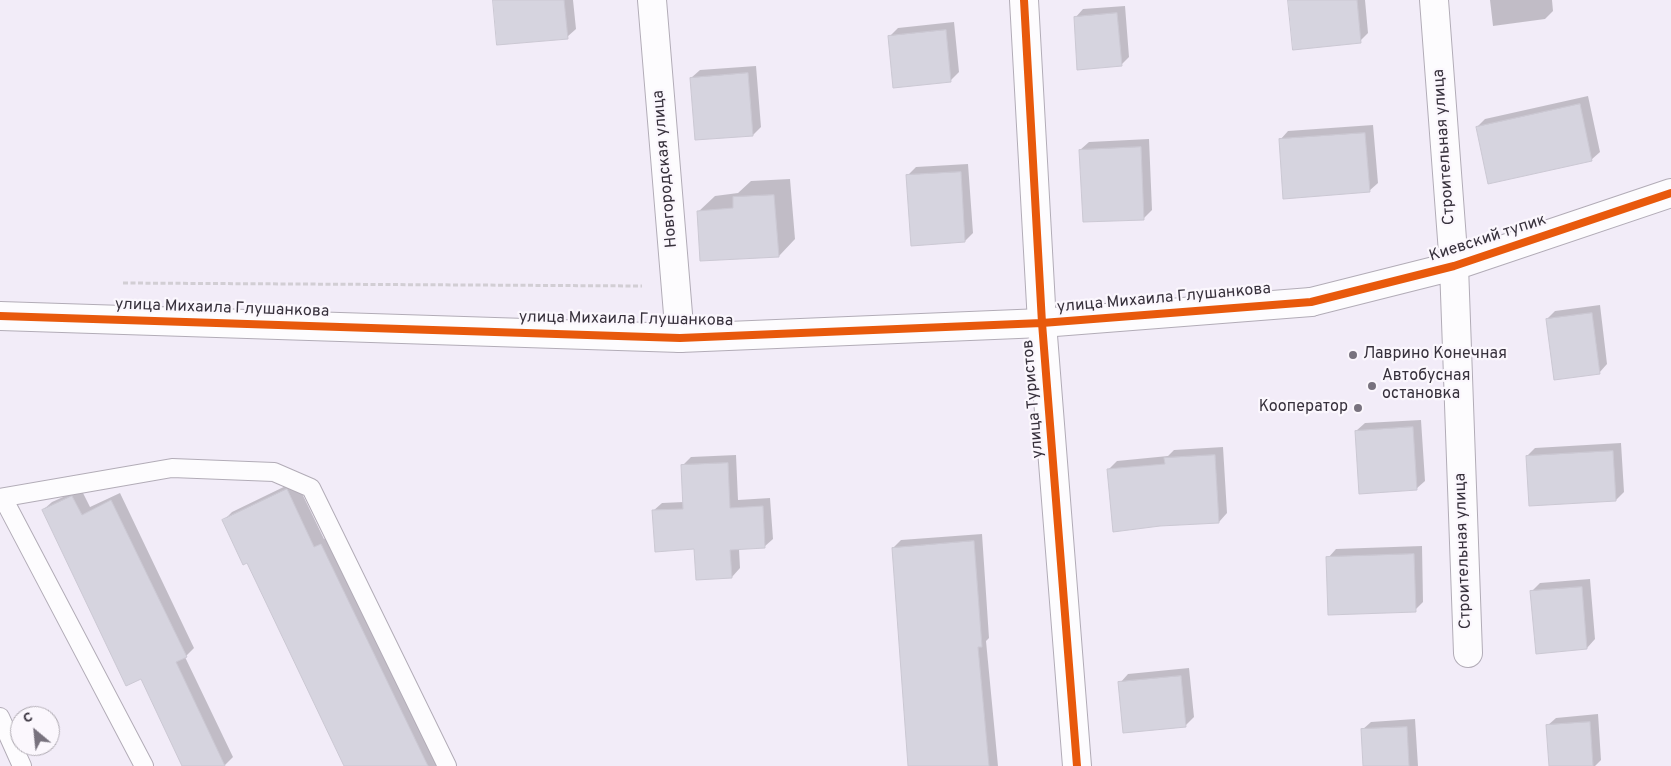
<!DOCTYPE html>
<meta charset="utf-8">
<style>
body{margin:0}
#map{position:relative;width:1671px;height:766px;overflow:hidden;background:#f2ecf8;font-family:Overpass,sans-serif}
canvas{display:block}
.north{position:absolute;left:10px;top:706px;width:50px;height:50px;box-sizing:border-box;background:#fbf7fd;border:1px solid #ada8b0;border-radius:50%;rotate:332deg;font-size:14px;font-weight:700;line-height:20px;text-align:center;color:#37313c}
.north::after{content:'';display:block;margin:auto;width:18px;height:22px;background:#78727e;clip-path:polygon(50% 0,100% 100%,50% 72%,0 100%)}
</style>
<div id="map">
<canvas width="1671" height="766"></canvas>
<div class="north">С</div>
</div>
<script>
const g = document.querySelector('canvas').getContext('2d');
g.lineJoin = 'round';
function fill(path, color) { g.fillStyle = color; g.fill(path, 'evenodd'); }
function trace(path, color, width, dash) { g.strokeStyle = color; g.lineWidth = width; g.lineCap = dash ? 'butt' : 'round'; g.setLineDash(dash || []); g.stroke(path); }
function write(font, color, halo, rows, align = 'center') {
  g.font = font + ' Overpass,sans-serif'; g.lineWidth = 4.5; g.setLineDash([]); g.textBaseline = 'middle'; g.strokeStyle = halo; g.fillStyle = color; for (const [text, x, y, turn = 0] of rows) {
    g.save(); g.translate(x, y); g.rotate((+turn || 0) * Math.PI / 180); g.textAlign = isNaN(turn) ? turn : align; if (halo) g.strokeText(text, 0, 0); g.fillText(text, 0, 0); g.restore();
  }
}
fill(new Path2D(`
 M 494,0 L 573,0 L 576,29 L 567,37 Z
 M 1289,0 L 1365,0 L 1368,33 L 1360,41 Z
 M 1490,0 L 1552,0 L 1553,11 L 1545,19 L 1493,26 Z
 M 1125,6 L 1129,57 L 1121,65 L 1075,18 L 1083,9 Z
 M 954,22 L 959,72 L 951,80 L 890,36 L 898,28 Z
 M 756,66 L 761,127 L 753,135 L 691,78 L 700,70 Z
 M 1588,96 L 1600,152 L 1591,160 L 1477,127 L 1485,119 Z
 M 1373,125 L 1378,183 L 1369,191 L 1280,140 L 1288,131 Z
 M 1149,139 L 1152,210 L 1144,218 L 1080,150 L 1089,142 Z
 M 968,164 L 973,233 L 965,241 L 907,176 L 916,167 Z
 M 790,179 L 795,239 L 779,256 L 698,212 L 715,196 L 738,193 L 751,181 Z
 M 1600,305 L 1607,364 L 1599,373 L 1547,319 L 1555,311 Z
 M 1421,420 L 1425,481 L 1416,489 L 1356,431 L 1365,423 Z
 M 1621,443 L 1624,492 L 1616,500 L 1527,456 L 1535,448 Z
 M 1223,447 L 1227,513 L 1219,522 L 1109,469 L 1117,461 L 1168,456 L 1174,450 Z
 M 736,455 L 738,500 L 770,498 L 773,539 L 764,547 L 739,549 L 740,568 L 732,577 L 653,511 L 662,503 L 684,502 L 682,466 L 691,457 Z
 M 296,481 L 324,539 L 330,536 L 441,766 L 346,766 L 248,561 L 223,521 L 232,512 Z
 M 81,489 L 90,507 L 120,493 L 194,648 L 185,657 L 233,757 L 225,765 L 184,766 L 142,677 L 43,510 L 52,502 Z
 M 982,534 L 989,638 L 986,641 L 998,766 L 910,766 L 893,548 L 901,540 Z
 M 1422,546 L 1423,602 L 1415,610 L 1328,558 L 1336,549 Z
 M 1590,579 L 1595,639 L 1587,648 L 1532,591 L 1540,583 Z
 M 1189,668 L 1194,717 L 1186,725 L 1120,683 L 1128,674 Z
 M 1598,714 L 1601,760 L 1595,766 L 1550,766 L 1547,726 L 1556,718 Z
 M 1415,719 L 1418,766 L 1364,766 L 1362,730 L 1371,722 Z`), '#0003');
const building = new Path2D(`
 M 493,0 L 564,0 L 568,39 L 497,45 Z
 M 1288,0 L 1357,0 L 1361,43 L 1293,50 Z
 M 1117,13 L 1122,66 L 1077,70 L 1074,17 Z
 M 946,30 L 951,82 L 893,88 L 888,36 Z
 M 748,73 L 753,136 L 695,140 L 690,78 Z
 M 1580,104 L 1592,161 L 1488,184 L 1476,127 Z
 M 1365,133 L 1370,192 L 1283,199 L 1279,139 Z
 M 1141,147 L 1144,220 L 1083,222 L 1079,150 Z
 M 961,172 L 965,242 L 911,246 L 906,175 Z
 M 774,195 L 779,257 L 700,261 L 697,211 L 733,208 L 733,197 Z
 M 1592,313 L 1600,374 L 1554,380 L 1546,319 Z
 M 1413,427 L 1417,490 L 1359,494 L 1355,431 Z
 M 1613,451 L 1616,501 L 1529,506 L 1526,456 Z
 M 1215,455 L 1219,523 L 1160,526 L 1113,532 L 1107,469 L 1165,464 L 1164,458 Z
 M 728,463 L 730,508 L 763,506 L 765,548 L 730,550 L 732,578 L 696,580 L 694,549 L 655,552 L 652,510 L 683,509 L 681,465 Z
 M 287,489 L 314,547 L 321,544 L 428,766 L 344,766 L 247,563 L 243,565 L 222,520 Z
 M 72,496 L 82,515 L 111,500 L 187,657 L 176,662 L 225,766 L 182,766 L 141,679 L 126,686 L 42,510 Z
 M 974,541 L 982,647 L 978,647 L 989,766 L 908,766 L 892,548 Z
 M 1414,554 L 1416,612 L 1328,615 L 1326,557 Z
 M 1582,587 L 1587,649 L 1536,654 L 1530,591 Z
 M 1181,676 L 1186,727 L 1123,733 L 1118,682 Z
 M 1590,722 L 1593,766 L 1549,766 L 1546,725 Z
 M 1407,727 L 1409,766 L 1363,766 L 1361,729 Z`);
fill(building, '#d6d4df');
trace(building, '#cbc8d3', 1);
const lane = new Path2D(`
 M 0,498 L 172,468 L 274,472 L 311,488 L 447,766
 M 3,498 L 144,766
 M 0,717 L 22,766`);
const street = new Path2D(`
 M 652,0 L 680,338
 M 1024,0 L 1042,323 L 1077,766
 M 1434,0 L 1454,266 L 1468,653
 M 1311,302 L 1454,266 L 1671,193`);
const secondary = new Path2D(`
 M 0,316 L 680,338 L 1042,323 L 1311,302`);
trace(lane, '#b2acb7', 20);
trace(street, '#b2acb7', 30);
trace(secondary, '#b2acb7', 30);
trace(new Path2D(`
 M 123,283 L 642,286`), '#d2ced4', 3, [5, 2.5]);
trace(lane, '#fdfcfe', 18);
trace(street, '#fdfcfe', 28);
trace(secondary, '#fdfcfe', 28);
trace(new Path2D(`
 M 1024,0 L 1042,323 L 1077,766
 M 0,316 L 680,338 L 1042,323 L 1311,302 L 1454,266 L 1671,193`), '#e8590c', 8);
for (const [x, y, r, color] of [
 [1353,355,5,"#78727e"],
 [1372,386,5,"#78727e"],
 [1358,408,5,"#78727e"]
]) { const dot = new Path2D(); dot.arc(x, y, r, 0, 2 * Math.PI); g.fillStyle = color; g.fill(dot); trace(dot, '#fbf7fd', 2); }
write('16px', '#37313c', '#fbf7fd', [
 ["Строительная улица",1445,147,-94],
 ["Новгородская улица",666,169,-95],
 ["Киевский тупик",1488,239,-18],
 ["улица Михаила Глушанкова",1164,299,-5],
 ["улица Михаила Глушанкова",222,309,2],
 ["улица Михаила Глушанкова",626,320,1],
 ["улица Туристов",1034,399,-95],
 ["Строительная улица",1464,551,-92]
]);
write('16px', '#37313c', '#fbf7fd', [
 ["Лаврино Конечная",1363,355],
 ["Автобусная",1382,377],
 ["остановка",1382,395],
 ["Кооператор",1348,408,"right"]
], 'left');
</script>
